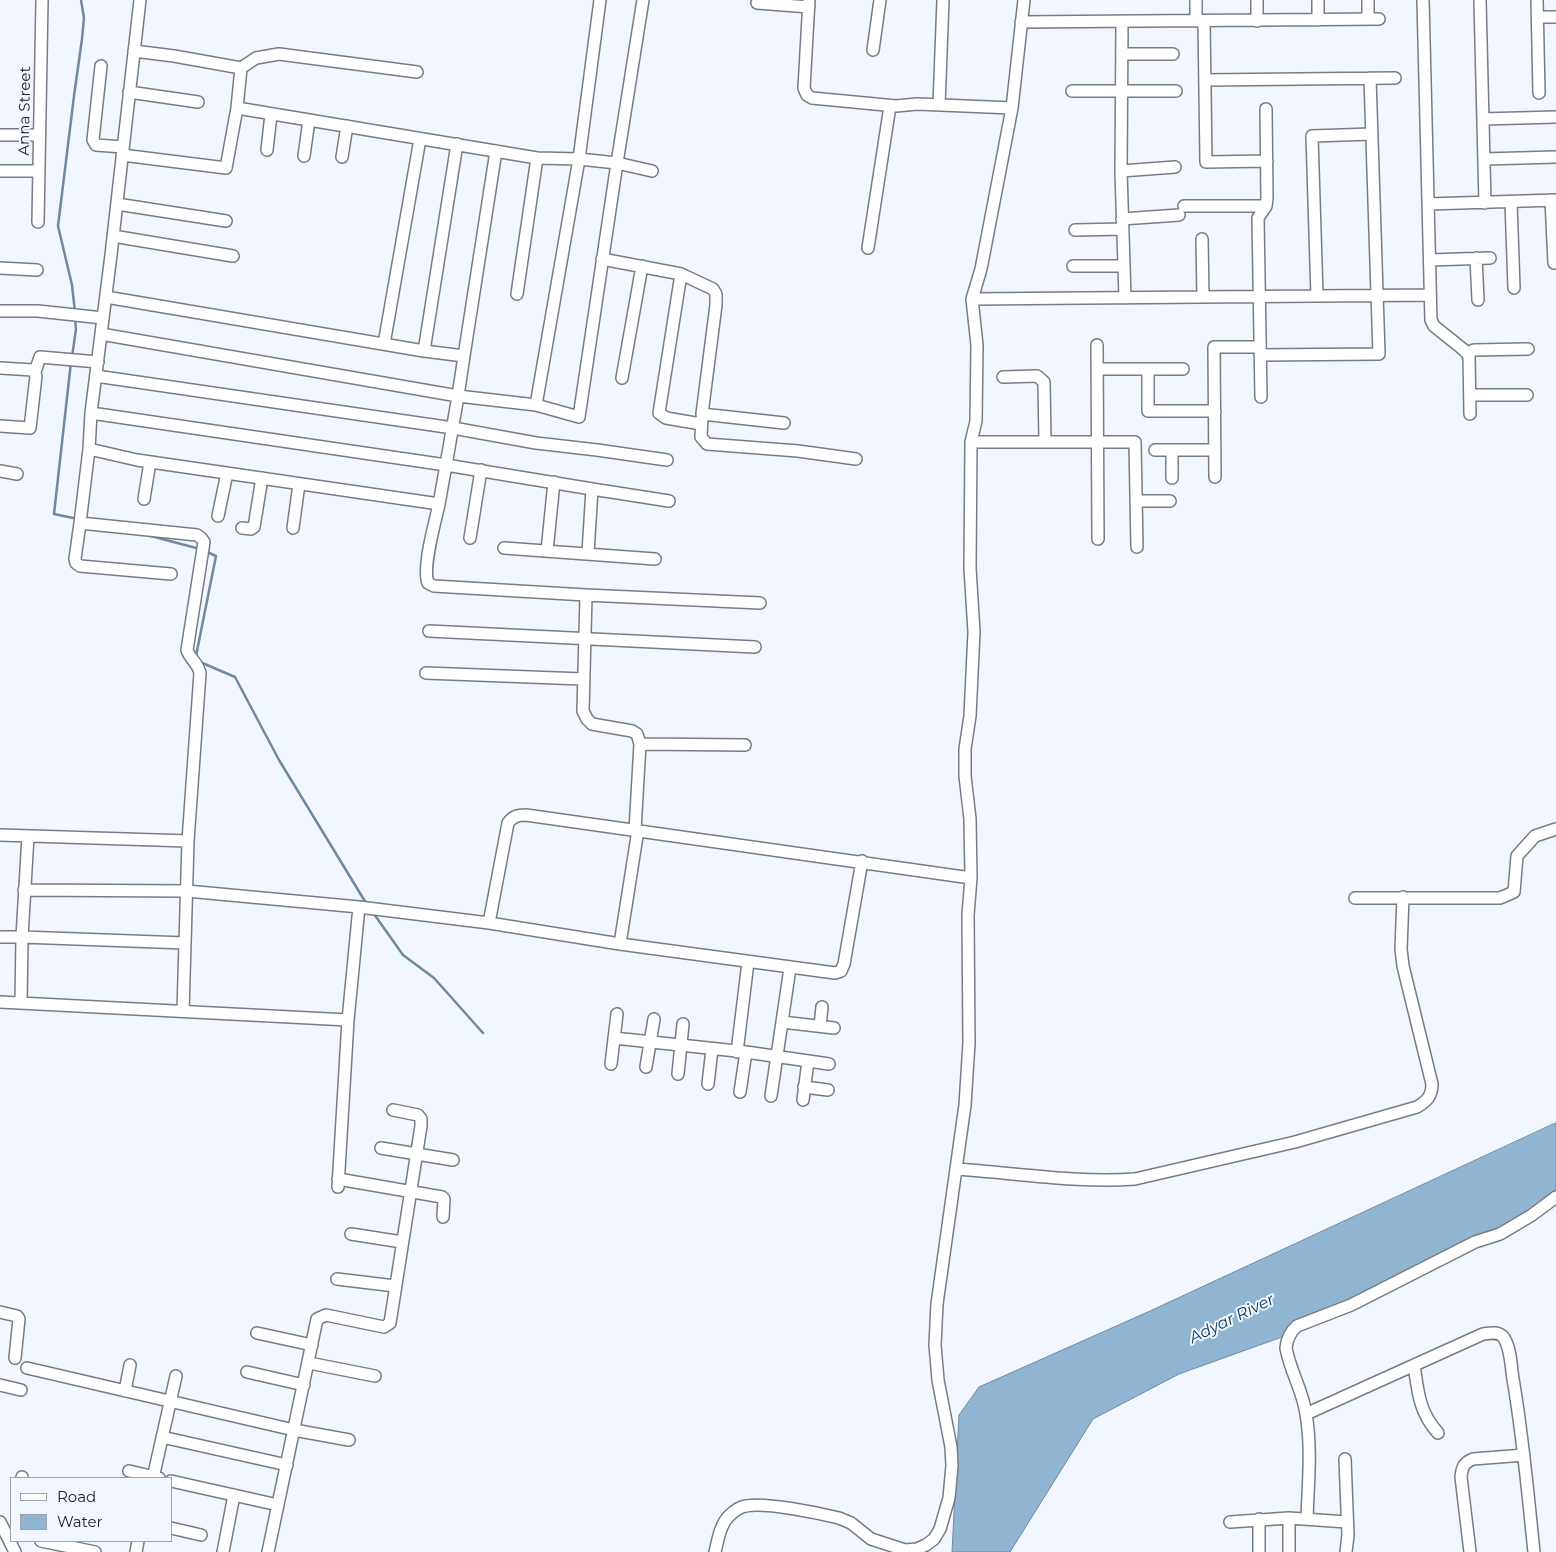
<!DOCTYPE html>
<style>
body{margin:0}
#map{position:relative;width:1556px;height:1552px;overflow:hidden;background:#f2f6fe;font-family:Montserrat,sans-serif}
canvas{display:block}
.legend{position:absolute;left:10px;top:1477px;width:162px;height:65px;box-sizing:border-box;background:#f2f6fe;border:1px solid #9fa2a8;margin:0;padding:6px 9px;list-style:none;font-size:15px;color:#232528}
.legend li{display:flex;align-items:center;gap:10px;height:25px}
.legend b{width:25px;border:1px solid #9fa2a8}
</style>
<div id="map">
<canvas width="1556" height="1552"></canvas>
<ul class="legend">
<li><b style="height:6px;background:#fff"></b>Road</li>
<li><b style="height:14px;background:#90b5d3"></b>Water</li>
</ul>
</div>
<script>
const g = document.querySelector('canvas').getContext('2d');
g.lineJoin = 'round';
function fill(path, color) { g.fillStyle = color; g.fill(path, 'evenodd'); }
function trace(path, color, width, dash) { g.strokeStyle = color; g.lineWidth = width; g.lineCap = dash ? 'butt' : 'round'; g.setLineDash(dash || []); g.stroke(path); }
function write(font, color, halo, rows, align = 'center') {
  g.font = font + ' Montserrat,sans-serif'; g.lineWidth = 4; g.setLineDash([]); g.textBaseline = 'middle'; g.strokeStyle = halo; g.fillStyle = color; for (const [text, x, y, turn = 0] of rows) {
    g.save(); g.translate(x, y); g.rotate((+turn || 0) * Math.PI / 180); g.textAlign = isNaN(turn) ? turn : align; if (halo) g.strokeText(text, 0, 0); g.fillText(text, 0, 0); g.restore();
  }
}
const water = new Path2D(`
 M 1556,1123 L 1556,1196 L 1482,1244 L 1282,1337 L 1179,1374 L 1093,1419 L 1010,1552 L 952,1552 L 959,1415 L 979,1387 L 1150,1311 Z`);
fill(water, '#90b5d3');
trace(water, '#6f8aa0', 1);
trace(new Path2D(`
 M 75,312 L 72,285 L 58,226 L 74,96 L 82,39 L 84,18 L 81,0
 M 72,357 L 76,329 L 75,318
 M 71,362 L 54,514 L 78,519
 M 147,535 L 200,549
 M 196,656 L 216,556 L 207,552
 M 200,662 L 235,677 L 279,760 L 366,903
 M 374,914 L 403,955 L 434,978 L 483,1033`), '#6f8aa0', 2.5);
const minor = new Path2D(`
 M 140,0 L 111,255 L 91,413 L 89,449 L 80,523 L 197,535 L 201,538 L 204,542 L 187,650 C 190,659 198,663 200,673 L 188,841 L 183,1011
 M 643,0 L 617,163 L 652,171
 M 809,0 L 804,88 L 807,95 L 812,98 L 896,106 L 917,104 L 1012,108
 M 1196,0 L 1196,21
 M 1257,0 L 1257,21
 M 1318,0 L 1318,20
 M 1368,0 L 1368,19
 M 1423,0 L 1431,320 L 1434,326 L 1464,350 L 1469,356 L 1470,414
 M 1480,0 L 1485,203
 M 1537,0 L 1539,93
 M 757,3 L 809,7
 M 1538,17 L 1556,17
 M 1204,21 L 1206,162 L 1267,161
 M 1021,22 L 1379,19
 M 1122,22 L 1121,171 L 1125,298
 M 873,50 L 880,0
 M 1122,54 L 1173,54
 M 101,66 L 93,140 L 96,145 L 123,147
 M 241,68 L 256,58 L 279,54 L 417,72
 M 1205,80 L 1395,78
 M 1072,91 L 1176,91
 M 129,92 L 198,102
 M 939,105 L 943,0
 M 1483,119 L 1556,117
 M 0,135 L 39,135
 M 267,150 L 271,114
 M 122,155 L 226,168 L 237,108 L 241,68 L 174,56 L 134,51
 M 304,156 L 309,120
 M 342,157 L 347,126
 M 1484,159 L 1556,157
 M 0,171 L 39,171
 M 1121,171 L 1175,167
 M 1551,200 L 1554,263
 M 1511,202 L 1514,288
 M 117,204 L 226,221
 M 1428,204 L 1556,200
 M 1184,206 L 1266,206
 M 1122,219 L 1179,215
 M 38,222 L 42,0
 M 1075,230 L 1123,229
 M 113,236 L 233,256
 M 1202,239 L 1203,297
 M 868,248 L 890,106
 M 1476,258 L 1478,300
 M 602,259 L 681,274 L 713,289 L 716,294 L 716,305 L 702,414 L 784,423
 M 1430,260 L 1490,258
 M 1073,266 L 1124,266
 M 0,268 L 37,270
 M 681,274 L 659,413 L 666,418 L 701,424
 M 517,294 L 537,158
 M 1317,296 L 1312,136 L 1372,134
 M 106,297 L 424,351 L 464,356 L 458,396 L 536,405 L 579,417 L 617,163 L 579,159 L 537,158 L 237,108
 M 972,299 L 1430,295
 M 0,311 L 38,311 L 103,318
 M 384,344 L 420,139
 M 1097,345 L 1098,539
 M 424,351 L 457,144
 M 1467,353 L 1474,350 L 1528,349
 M 1260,355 L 1379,354 L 1370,78
 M 464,356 L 496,151
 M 0,368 L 33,370 L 36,376 L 30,428 L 0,426
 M 1097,369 L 1183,369
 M 1148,369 L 1148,411 L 1215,411
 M 35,372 L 40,357 L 98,362
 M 96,376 L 453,428 L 536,443 L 597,450 L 667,460
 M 1003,377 L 1037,376 L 1044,382 L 1045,442
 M 622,378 L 642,266
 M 1470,395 L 1527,395
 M 1261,397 L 1258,218 L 1266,206 L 1267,198 L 1266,109
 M 536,405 L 579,159 L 600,0
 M 91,413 L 446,465 L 458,396 L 101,334
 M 702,418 L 701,437 L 707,444 L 798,451 L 856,459
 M 971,442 L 1135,442 L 1137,547
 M 89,449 L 137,460 L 439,504 C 435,523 422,567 428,583 L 434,586 L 586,595 L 583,711 L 587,719 L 592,724 L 632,731 L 637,734 L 640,744 L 635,830
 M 1155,450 L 1215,450
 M 1172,450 L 1172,478
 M 0,471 L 17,474
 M 1215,477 L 1214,347 L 1260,347
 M 144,499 L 150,462
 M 1136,501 L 1170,501
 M 439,504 L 446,465 L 592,489
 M 218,516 L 227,473
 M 80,523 L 75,559 L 76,563 L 80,566 L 171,574
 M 242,528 L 251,529 L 254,527 L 262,478
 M 293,528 L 299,484
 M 470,538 L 481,470
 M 504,548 L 655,559
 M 547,551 L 554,482
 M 588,553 L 592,489 L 669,501
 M 586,595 L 760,603
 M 429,631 L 755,647
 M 426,673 L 582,679
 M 640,744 L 745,745
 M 0,835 L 188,841
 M 28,836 L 22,937 L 185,943
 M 24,890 L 187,891 L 359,907
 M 1355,898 L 1500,898 L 1514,892 L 1517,856 L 1535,836 L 1556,829
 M 489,923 L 620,944 L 835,973 L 841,971 L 844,964 L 862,861
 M 0,937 L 22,937 L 21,1003
 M 620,944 L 638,830
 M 0,1002 L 348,1020 L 359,907 L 489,923 L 508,823 C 513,816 518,815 526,815 L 971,878
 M 782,1022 L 834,1028
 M 820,1026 L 822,1007
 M 614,1038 L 746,1052 L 829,1064
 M 737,1052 L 748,962
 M 611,1064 L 617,1014
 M 646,1067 L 654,1019
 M 678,1074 L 683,1024
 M 708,1084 L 712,1049
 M 804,1087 L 828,1090
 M 740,1092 L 746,1052
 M 771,1096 L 790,968
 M 803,1100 L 808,1061
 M 381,1148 L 453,1160
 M 956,1169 C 1016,1173 1075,1183 1135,1179 L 1295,1142 L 1417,1107 C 1427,1101 1432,1096 1432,1084 L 1403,966 L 1401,949 L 1403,897
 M 338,1179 L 442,1197 L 444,1199 L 443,1217
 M 338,1187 L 348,1020
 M 351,1234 L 402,1242
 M 337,1279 L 395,1286
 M 0,1312 L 17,1316 L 19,1319 L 15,1358
 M 257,1333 L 312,1345
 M 309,1363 L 375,1376
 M 1414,1365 C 1418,1392 1419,1412 1438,1433
 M 27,1368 L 294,1430 L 349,1440
 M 247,1372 L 304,1385
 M 0,1385 L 21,1390
 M 125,1391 L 130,1365
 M 1306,1414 L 1483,1334 C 1490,1333 1499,1331 1504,1338 C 1511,1349 1511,1367 1513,1379 C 1523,1436 1528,1495 1534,1552
 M 162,1437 L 287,1465
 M 1345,1459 L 1348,1535 L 1346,1552
 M 129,1471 L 159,1478
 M 22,1478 L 22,1477
 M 153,1478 L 176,1376
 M 171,1481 L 278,1505
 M 1289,1518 L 1289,1552
 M 1259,1519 L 1259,1552
 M 1307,1519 C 1308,1485 1312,1449 1306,1414 C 1303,1391 1290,1371 1286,1348 C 1287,1338 1290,1332 1297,1326 L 1351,1305 L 1475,1242 L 1500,1234 L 1532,1215 L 1556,1197
 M 0,1522 L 15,1552
 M 1230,1522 L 1289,1518 L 1347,1522
 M 171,1528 L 201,1535
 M 41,1541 L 95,1552
 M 136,1552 L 138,1541
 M 223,1552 L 234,1495
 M 268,1552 L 317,1319 L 326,1315 L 384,1327 L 390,1323 L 421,1126 L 421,1119 L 418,1115 L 393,1110
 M 715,1552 C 718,1540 720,1525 729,1516 C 734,1511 739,1507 746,1506 C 766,1502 818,1513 839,1518 L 851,1523 L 871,1539 L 905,1550 L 917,1549 L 926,1545 L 934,1539 L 940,1529 L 949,1498 L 952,1466 L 951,1447 L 938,1380 L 935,1345 L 937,1304 L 965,1105 L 969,1043 L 968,915 L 971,878 L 970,819 L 965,776 L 965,749 L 970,716 L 974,632 L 970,568 L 971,442 L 976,421 L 977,345 L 972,299 L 981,269 L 1012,108 L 1024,0
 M 1470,1552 L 1461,1477 C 1462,1468 1463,1463 1473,1459 L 1524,1455`);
trace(minor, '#787c83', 14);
trace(minor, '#fff', 11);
write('15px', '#232528', '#f2f6fe', [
 ["Anna Street",25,111,-89]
]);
write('italic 16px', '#063654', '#f2f6fe', [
 ["Adyar River",1232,1319,-26]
]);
</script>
